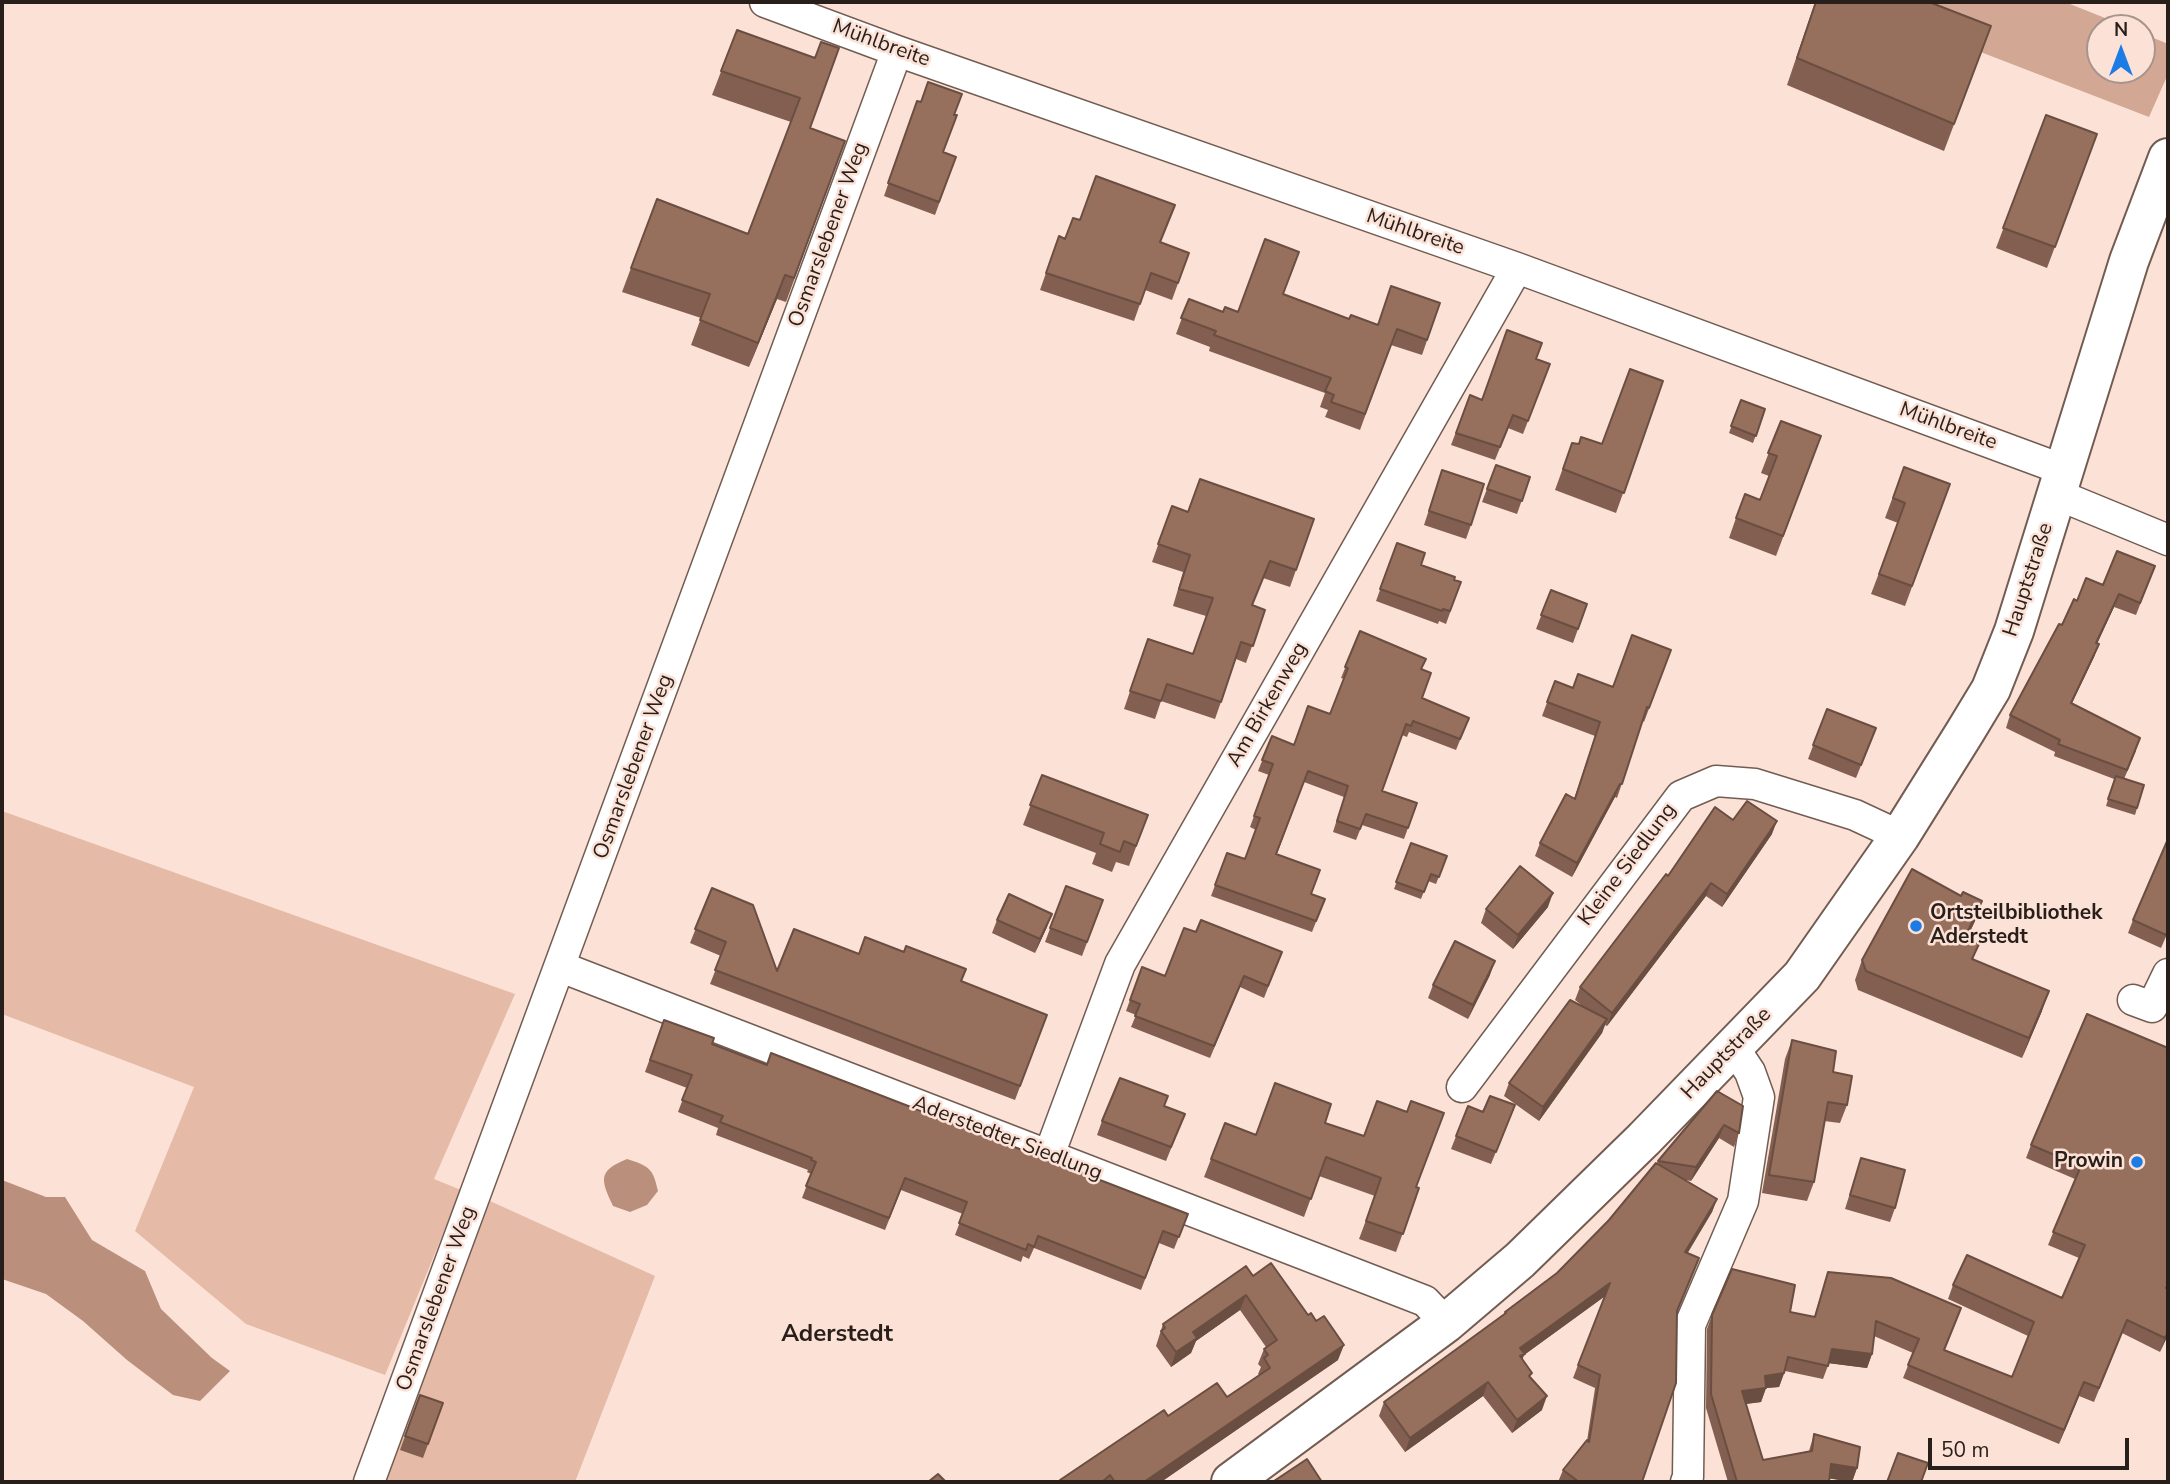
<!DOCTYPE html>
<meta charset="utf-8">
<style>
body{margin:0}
#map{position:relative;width:2170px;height:1484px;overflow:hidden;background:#fce2d6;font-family:"Nunito Sans",sans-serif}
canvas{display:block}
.frame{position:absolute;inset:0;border:4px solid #281e1a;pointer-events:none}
.north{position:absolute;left:2086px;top:14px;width:70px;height:70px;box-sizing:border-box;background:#fce2d6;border:2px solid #a7948b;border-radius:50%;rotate:0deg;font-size:19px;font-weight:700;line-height:28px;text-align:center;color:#281e1a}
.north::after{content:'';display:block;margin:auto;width:24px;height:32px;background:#1c7ce5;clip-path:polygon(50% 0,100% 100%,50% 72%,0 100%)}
.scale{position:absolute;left:1928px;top:1438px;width:201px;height:32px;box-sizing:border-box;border:4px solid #281e1a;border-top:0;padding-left:9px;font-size:21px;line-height:24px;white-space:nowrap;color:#281e1a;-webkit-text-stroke:5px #fce2d6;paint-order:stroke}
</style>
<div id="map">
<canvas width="2170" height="1484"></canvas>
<div class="frame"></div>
<div class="north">N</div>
<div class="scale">50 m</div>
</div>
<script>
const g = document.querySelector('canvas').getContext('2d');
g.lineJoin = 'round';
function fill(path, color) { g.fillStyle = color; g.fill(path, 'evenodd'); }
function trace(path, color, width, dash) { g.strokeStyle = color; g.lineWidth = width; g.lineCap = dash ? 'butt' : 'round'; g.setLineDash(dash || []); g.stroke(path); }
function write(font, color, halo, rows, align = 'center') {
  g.font = font + ' "Nunito Sans",sans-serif'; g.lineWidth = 5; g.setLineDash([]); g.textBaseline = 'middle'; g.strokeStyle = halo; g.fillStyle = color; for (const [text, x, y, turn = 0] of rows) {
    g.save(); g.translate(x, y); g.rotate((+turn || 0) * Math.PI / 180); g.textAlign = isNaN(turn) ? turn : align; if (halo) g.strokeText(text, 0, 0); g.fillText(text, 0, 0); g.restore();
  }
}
fill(new Path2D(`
 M 2,811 L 515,994 L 434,1179 L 461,1190 L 385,1375 L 246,1324 L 135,1231 L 194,1087 L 2,1014 Z
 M 490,1201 L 655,1276 L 575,1482 L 386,1482 Z`), '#e5baa6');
fill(new Path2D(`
 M 1851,2 L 2065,2 L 2130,28 L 2100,28 L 2100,70 L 2142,70 L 2142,33 L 2168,44 L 2168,74 L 2149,117 Z`), '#d2a794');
fill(new Path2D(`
 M 627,1159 C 649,1166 653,1168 658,1191 L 647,1205 L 630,1212 L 613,1206 C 601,1180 597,1171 627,1159 Z
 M 2,1180 L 46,1197 L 65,1197 L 92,1240 L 145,1271 L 161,1309 L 212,1358 L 230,1371 L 200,1401 L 173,1395 L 127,1360 L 83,1321 L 46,1294 L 2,1279 Z`), '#ba907d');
const street = new Path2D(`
 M 765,2 L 897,51 L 1517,268 L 2064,470
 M 2056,494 L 2168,540
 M 561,967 L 1425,1301 L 1446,1323
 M 2133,1000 L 2152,1007 L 2168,974
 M 1462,1087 L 1681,796 L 1716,781 L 1755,784 L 1855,815 L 1900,836
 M 1049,1155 L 1120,964 L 1517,268
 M 369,1482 L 897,51
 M 1686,1482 L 1688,1477 L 1690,1325 L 1743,1201 L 1759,1097 L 1750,1072 L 1734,1048`);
const secondary = new Path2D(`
 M 1231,1482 L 1446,1323 L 1520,1260 L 1644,1139 L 1802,976 L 1900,836 L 1965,732 L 1991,689 L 2014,631 L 2129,261 L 2168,158`);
trace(street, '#725c52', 33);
trace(secondary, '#725c52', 42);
trace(street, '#fff', 30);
trace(secondary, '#fff', 38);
fill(new Path2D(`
 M 1815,2 L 1929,2 L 1991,26 L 1944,151 L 1787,85 Z
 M 737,30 L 815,58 L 810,128 L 845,141 L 786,302 L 777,299 L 749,367 L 691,345 L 701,318 L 622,292 L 631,268 L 748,234 L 791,122 L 712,95 Z
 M 917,101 L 954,115 L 943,152 L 956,157 L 935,215 L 884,196 Z
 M 2046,115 L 2097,134 L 2047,268 L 1996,248 Z
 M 1059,236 L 1065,239 L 1160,243 L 1189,253 L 1172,300 L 1145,290 L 1134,321 L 1040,290 Z
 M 1283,294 L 1349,319 L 1377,325 L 1440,303 L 1422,355 L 1391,345 L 1360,430 L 1325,417 L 1328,410 L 1320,407 L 1325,393 L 1209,351 L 1210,347 L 1176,334 L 1189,299 L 1223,312 L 1238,312 Z
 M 1536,359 L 1550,364 L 1523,434 L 1508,428 L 1495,460 L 1451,445 L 1470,395 L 1482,400 Z
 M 1663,381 L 1616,513 L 1555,490 L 1572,443 L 1578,444 L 1602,444 Z
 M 1741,400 L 1765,409 L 1753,443 L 1729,433 Z
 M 1781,421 L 1821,436 L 1776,556 L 1729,538 L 1736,518 L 1760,500 L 1769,476 L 1761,473 Z
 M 1496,465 L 1530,477 L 1517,514 L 1482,502 Z
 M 1904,467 L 1950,484 L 1905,606 L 1871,594 L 1898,523 L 1885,518 Z
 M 1442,470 L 1471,525 L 1466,539 L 1424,525 Z
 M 1172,506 L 1188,512 L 1314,519 L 1290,587 L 1263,578 L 1252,605 L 1265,610 L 1246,663 L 1236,659 L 1215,719 L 1161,701 L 1155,719 L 1124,709 L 1142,656 L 1193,654 L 1206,616 L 1173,606 L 1183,572 L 1152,562 Z
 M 1397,543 L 1421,565 L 1461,582 L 1446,624 L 1439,621 L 1438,624 L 1376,601 Z
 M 2155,566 L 2136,615 L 2114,607 L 2097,643 L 2099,644 L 2094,657 L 2072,703 L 2136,751 L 2124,779 L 2144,785 L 2135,815 L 2106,806 L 2114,779 L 2054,756 L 2055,752 L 2006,728 L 2010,715 L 2077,601 L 2103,585 Z
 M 1551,590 L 1587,604 L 1573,643 L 1536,629 Z
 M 1360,631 L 1421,669 L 1422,698 L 1469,718 L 1456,750 L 1409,732 L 1407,737 L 1402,735 L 1382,791 L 1417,803 L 1404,839 L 1362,825 L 1356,840 L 1333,832 L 1344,797 L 1304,782 L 1277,854 L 1311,894 L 1325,899 L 1312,932 L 1211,896 L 1227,853 L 1245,859 L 1256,830 L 1250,827 L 1269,775 L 1258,771 L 1272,736 L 1294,745 L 1330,714 L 1344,679 L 1341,678 Z
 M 1671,650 L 1644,722 L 1643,721 L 1617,798 L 1615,797 L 1572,877 L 1535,856 L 1540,843 L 1574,799 L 1595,736 L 1542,716 L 1555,681 L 1573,688 L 1613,687 Z
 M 1827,709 L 1876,728 L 1856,778 L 1808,759 Z
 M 1042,775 L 1148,815 L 1129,866 L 1116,862 L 1112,872 L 1092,864 L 1096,853 L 1023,825 Z
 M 1733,820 L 1772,834 L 1722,907 L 1706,896 L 1607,1026 L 1605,1025 L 1602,1033 L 1539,1121 L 1504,1096 L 1509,1083 L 1584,1007 L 1575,1000 L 1580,987 L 1668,876 Z
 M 1411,843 L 1447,856 L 1436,884 L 1428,881 L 1421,899 L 1394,889 Z
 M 1066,886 L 1103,900 L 1082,956 L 1045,942 Z
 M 712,888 L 777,971 L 859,954 L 1047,1015 L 1015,1100 L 710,984 L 721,956 L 690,943 Z
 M 1961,896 L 1982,901 L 1975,921 L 1967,938 L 1974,960 L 2042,1011 L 2022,1058 L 1858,990 L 1855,980 L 1862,960 Z
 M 1548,907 L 1513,949 L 1481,923 L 1486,909 Z
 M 997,920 L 1047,927 L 1035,953 L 992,933 Z
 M 2133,920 L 2168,932 L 2161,948 L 2128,933 Z
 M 1196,932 L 1282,952 L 1264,998 L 1240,987 L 1210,1058 L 1131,1027 L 1136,1015 L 1126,1011 L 1142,967 L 1165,976 Z
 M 1490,975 L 1468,1019 L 1428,998 L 1433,985 Z
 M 664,1020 L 712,1044 L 767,1065 L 1188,1214 L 1174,1249 L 1159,1243 L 1141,1290 L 1034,1248 L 1029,1259 L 1023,1256 L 1021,1262 L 955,1235 L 963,1214 L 901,1190 L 885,1230 L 802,1198 L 811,1174 L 807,1172 L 808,1170 L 716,1135 L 718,1128 L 678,1112 L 687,1088 L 645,1072 Z
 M 1792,1040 L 1833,1072 L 1847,1105 L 1840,1123 L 1824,1121 L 1814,1182 L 1807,1201 L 1762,1193 L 1785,1059 Z
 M 2168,1048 L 2168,1335 L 2160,1352 L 2122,1333 L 2094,1402 L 2079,1396 L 2059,1444 L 1903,1378 L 1913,1353 L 1874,1336 L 1872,1354 L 1867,1368 L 1829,1363 L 1823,1379 L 1785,1371 L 1779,1387 L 1766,1388 L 1761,1402 L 1746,1404 L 1763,1460 L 1809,1451 L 1814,1434 L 1857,1468 L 1852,1482 L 1829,1478 L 1829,1482 L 1728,1482 L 1706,1408 L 1707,1329 L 1712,1315 L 1790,1312 L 1814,1317 L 1828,1272 L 1956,1322 L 1944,1350 L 2012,1377 L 2028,1336 L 1948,1299 L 1953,1285 L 2062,1298 L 2079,1258 L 2048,1245 L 2075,1179 L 2026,1158 L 2031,1145 Z
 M 1717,1091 L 1739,1133 L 1734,1147 L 1719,1138 L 1691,1181 L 1685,1180 L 1717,1199 L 1712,1212 L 1687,1253 L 1677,1312 L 1642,1482 L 1558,1482 L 1563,1470 L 1587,1441 L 1595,1388 L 1573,1378 L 1604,1297 L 1524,1355 L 1522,1359 L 1542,1410 L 1512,1433 L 1483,1396 L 1405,1452 L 1379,1416 L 1384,1402 L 1504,1315 L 1505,1312 L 1557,1273 L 1609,1220 Z
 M 1164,1106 L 1185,1114 L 1166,1161 L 1097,1135 L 1102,1121 Z
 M 1468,1106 L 1483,1112 L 1510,1117 L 1491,1164 L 1451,1149 Z
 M 1325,1123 L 1419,1188 L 1396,1252 L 1359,1239 L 1375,1196 L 1319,1176 L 1304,1217 L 1204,1177 L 1211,1159 L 1256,1135 Z
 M 1861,1158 L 1895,1208 L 1890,1222 L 1845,1209 Z
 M 1253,1276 L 1338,1360 L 1161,1482 L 1059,1482 L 1060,1480 L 1168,1416 L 1227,1397 L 1259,1375 L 1258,1374 L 1261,1367 L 1258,1364 L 1264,1349 L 1266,1347 L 1240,1310 L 1196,1341 L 1191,1353 L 1171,1367 L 1156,1346 L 1163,1324 Z
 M 420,1395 L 443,1403 L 423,1458 L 400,1450 Z`), '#825f50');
fill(new Path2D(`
 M 785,275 L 777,299 L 749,367 L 758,343 Z
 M 2119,594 L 2114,607 L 2092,655 L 2096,643 Z
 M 2099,644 L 2094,657 L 2066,715 L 2071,703 Z
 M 1620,784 L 1615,797 L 1572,877 L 1577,863 Z
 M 1777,821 L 1772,834 L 1722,907 L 1727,894 Z
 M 1711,883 L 1706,896 L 1607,1026 L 1612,1013 Z
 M 1553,893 L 1548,907 L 1513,949 L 1518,935 Z
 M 1982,901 L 1975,921 L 1958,957 L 1965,937 Z
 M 1052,914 L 1047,927 L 1035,953 L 1040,939 Z
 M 1495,961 L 1490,975 L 1468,1019 L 1473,1005 Z
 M 2049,991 L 2042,1011 L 2022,1058 L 2029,1038 Z
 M 1607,1019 L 1602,1033 L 1539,1121 L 1543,1107 Z
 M 1724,1125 L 1719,1138 L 1691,1181 L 1696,1167 Z
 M 1717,1199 L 1712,1212 L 1680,1266 L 1685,1252 Z
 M 1610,1283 L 1605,1296 L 1524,1355 L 1520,1367 L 1520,1348 Z
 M 1246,1295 L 1240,1310 L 1196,1341 L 1191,1353 L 1171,1367 L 1176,1352 L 1193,1332 Z
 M 2168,1332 L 2168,1335 L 2160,1352 L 2165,1338 Z
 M 1344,1345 L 1338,1360 L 1161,1482 L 1144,1482 Z
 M 1832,1349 L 1872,1354 L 1867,1368 L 1827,1363 Z
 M 1784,1373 L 1779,1387 L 1766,1388 L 1761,1402 L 1737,1405 L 1742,1391 L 1765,1376 Z
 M 1488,1382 L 1483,1396 L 1405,1452 L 1410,1438 Z
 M 2084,1382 L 2079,1396 L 2059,1444 L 2064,1430 Z
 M 1547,1396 L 1542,1410 L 1512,1433 L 1517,1420 Z
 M 1831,1464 L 1857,1468 L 1852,1482 L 1826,1478 Z`), '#6a4e41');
const building = new Path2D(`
 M 1816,2 L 1929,2 L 1991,26 L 1954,124 L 1797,58 Z
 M 737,30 L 815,58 L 821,42 L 839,48 L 810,128 L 845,141 L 794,278 L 785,275 L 758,343 L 700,320 L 710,294 L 631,268 L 657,199 L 748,234 L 800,98 L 721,71 Z
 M 928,82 L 962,94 L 954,115 L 957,115 L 943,152 L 956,157 L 939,202 L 888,183 L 917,101 L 921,102 Z
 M 2046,115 L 2097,134 L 2055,247 L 2003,228 Z
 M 1096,176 L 1175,205 L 1160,242 L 1189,253 L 1178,283 L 1151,273 L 1140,304 L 1046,273 L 1059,236 L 1065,239 L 1073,218 L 1080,220 Z
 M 1265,239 L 1299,252 L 1283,294 L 1349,319 L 1351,315 L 1378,325 L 1391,286 L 1440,303 L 1427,340 L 1397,329 L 1365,414 L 1331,402 L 1334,395 L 1325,391 L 1331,378 L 1214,335 L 1216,331 L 1181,318 L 1189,299 L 1223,312 L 1225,307 L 1238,312 Z
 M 1507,330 L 1542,343 L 1536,359 L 1550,364 L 1528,421 L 1513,415 L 1500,447 L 1456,433 L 1470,395 L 1482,400 Z
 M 1630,369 L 1663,381 L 1624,493 L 1563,469 L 1572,443 L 1579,444 L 1581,437 L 1602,444 Z
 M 1741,400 L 1765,409 L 1756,436 L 1731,426 Z
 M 1781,421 L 1821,436 L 1783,536 L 1736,518 L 1745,494 L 1760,500 L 1777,456 L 1768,453 Z
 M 1496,465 L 1530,477 L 1522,501 L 1487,489 Z
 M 1904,467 L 1950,484 L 1912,586 L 1879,574 L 1905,503 L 1893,498 Z
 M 1442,470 L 1484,484 L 1471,525 L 1429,511 Z
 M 1200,479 L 1314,519 L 1296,570 L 1270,561 L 1252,605 L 1265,610 L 1253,646 L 1241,642 L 1221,702 L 1167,684 L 1161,701 L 1130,691 L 1148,639 L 1193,654 L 1213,598 L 1179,589 L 1190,555 L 1158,544 L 1172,506 L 1188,512 Z
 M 1397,543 L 1425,553 L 1421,565 L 1455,577 L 1454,580 L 1461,582 L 1450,611 L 1443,609 L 1442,611 L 1380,589 Z
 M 2117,551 L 2155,566 L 2140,603 L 2119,594 L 2096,643 L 2099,644 L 2071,703 L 2140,738 L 2127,770 L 2058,744 L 2060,740 L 2010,715 L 2059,624 L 2062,625 L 2074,599 L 2077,601 L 2086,578 L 2103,585 Z
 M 1551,590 L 1587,604 L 1578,629 L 1541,615 Z
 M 1360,631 L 1426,659 L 1421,669 L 1431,673 L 1422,698 L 1469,718 L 1460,739 L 1413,721 L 1411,726 L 1406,724 L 1382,791 L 1417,803 L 1408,828 L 1366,814 L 1360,829 L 1337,821 L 1348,786 L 1308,771 L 1276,854 L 1320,870 L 1311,894 L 1325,899 L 1316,921 L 1215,885 L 1227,853 L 1245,859 L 1260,818 L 1254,816 L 1273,764 L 1262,760 L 1272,736 L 1294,745 L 1308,706 L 1330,714 L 1348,668 L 1345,667 Z
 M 1632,635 L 1671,650 L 1649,708 L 1647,707 L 1622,784 L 1620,784 L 1577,863 L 1540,843 L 1566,794 L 1575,799 L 1600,722 L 1547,702 L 1555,681 L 1573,688 L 1578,674 L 1613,687 Z
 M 1827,709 L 1876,728 L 1861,765 L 1813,745 Z
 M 1042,775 L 1148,815 L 1136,846 L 1124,841 L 1120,852 L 1100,844 L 1104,833 L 1030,805 Z
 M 2116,776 L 2144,785 L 2137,808 L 2108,799 Z
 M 1747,801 L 1777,821 L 1727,894 L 1711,883 L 1612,1013 L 1580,987 L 1666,874 L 1668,876 L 1715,807 L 1733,820 Z
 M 2168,839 L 2168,930 L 2166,935 L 2133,920 Z
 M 1411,843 L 1447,856 L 1439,877 L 1431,874 L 1424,892 L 1396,882 Z
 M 1520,866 L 1553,893 L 1518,935 L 1486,909 Z
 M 1912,869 L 1961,896 L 1963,892 L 1982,901 L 1965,937 L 1979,944 L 1972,959 L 2049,991 L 2029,1038 L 1866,971 L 1862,960 Z
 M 1066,886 L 1103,900 L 1087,942 L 1050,928 Z
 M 712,888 L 753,905 L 777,971 L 794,929 L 859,954 L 865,937 L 904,952 L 906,946 L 966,969 L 961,981 L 1047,1015 L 1020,1086 L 715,970 L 726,942 L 695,929 Z
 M 1009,894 L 1052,914 L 1040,939 L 997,920 Z
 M 1201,920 L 1282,952 L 1268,986 L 1244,976 L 1214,1046 L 1135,1016 L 1140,1004 L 1130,1000 L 1142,967 L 1165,976 L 1184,928 L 1196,932 Z
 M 1455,941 L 1495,961 L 1473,1005 L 1433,985 Z
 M 1570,1000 L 1607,1019 L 1543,1107 L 1509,1083 Z
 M 2087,1014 L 2168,1048 L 2168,1284 L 2166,1288 L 2168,1289 L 2168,1332 L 2165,1338 L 2127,1320 L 2099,1388 L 2084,1382 L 2064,1430 L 1908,1365 L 1919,1339 L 1876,1321 L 1872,1354 L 1832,1349 L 1828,1366 L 1788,1357 L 1784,1373 L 1765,1376 L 1766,1388 L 1742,1391 L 1763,1460 L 1812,1451 L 1814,1434 L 1860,1447 L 1857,1468 L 1831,1464 L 1829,1482 L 1737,1482 L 1711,1394 L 1712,1315 L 1732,1269 L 1795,1285 L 1790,1312 L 1815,1317 L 1828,1272 L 1891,1278 L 1961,1308 L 1944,1350 L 2012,1377 L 2034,1322 L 1953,1285 L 1967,1255 L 2062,1298 L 2085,1245 L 2053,1232 L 2081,1166 L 2031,1145 Z
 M 664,1020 L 714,1038 L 712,1044 L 767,1065 L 771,1053 L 1188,1214 L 1179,1237 L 1163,1231 L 1145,1278 L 1038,1236 L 1034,1247 L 1028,1244 L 1026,1250 L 959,1223 L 967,1202 L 905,1178 L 889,1218 L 806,1186 L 816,1162 L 811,1160 L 812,1158 L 720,1122 L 723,1116 L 682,1100 L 692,1075 L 650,1060 Z
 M 1792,1040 L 1836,1051 L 1833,1072 L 1852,1076 L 1847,1105 L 1828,1102 L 1814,1182 L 1769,1175 Z
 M 1120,1078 L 1168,1096 L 1164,1106 L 1185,1114 L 1171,1147 L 1102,1121 Z
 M 1275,1083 L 1331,1104 L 1325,1123 L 1364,1136 L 1377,1101 L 1407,1112 L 1411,1101 L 1444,1113 L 1416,1187 L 1419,1188 L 1403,1234 L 1366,1221 L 1381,1178 L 1326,1157 L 1311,1199 L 1211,1159 L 1225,1123 L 1256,1135 Z
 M 1717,1091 L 1743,1106 L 1739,1133 L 1724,1125 L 1696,1167 L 1658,1161 Z
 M 1490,1096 L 1515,1105 L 1496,1152 L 1456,1136 L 1468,1106 L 1483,1112 Z
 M 1861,1158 L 1905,1170 L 1895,1208 L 1850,1195 Z
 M 1656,1163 L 1717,1199 L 1685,1252 L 1699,1258 L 1677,1311 L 1676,1383 L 1642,1482 L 1579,1482 L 1563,1470 L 1587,1440 L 1589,1442 L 1600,1375 L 1578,1365 L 1610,1283 L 1520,1348 L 1525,1354 L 1520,1356 L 1532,1373 L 1529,1376 L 1547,1396 L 1517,1420 L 1488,1382 L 1410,1438 L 1384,1402 L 1506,1313 L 1505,1312 L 1557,1273 L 1609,1220 Z
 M 1271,1263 L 1308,1315 L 1311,1313 L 1316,1321 L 1324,1316 L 1344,1345 L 1144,1482 L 1115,1482 L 1110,1475 L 1102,1482 L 1063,1482 L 1060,1480 L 1164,1410 L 1168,1416 L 1217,1383 L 1227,1397 L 1270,1368 L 1264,1358 L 1268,1355 L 1264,1349 L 1277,1340 L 1246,1295 L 1193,1332 L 1197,1338 L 1176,1352 L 1161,1331 L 1165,1328 L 1163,1324 L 1246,1266 L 1253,1276 Z
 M 420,1395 L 443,1403 L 428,1444 L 405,1436 Z
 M 1898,1453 L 1928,1463 L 1921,1482 L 1887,1482 Z
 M 1307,1459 L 1322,1482 L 1275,1482 L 1274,1481 Z
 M 938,1474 L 946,1482 L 928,1482 Z`);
fill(building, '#976f5d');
trace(building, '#6a4e41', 2);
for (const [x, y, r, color] of [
 [1916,926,7,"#1c7ce5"],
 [2137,1162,7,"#1c7ce5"]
]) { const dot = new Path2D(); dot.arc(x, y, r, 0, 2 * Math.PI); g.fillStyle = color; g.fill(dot); trace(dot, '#fce2d6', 2.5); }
write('21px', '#281e1a', '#fce2d6', [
 ["Mühlbreite",881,44,20],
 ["Mühlbreite",1415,233,19],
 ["Osmarslebener Weg",829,235,-70],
 ["Mühlbreite",1948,427,20],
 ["Hauptstraße",2029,580,-72],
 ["Am Birkenweg",1268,705,-60],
 ["Osmarslebener Weg",634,767,-70],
 ["Kleine Siedlung",1628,865,-53],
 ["Hauptstraße",1727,1054,-46],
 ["Aderstedter Siedlung",1007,1139,21],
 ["Osmarslebener Weg",437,1299,-70]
]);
write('bold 21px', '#281e1a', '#fce2d6', [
 ["Ortsteilbibliothek",1930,914],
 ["Aderstedt",1930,938],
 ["Prowin",2123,1162,"right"]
], 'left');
write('bold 24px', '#281e1a', '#fce2d6', [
 ["Aderstedt",837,1335]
]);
</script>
